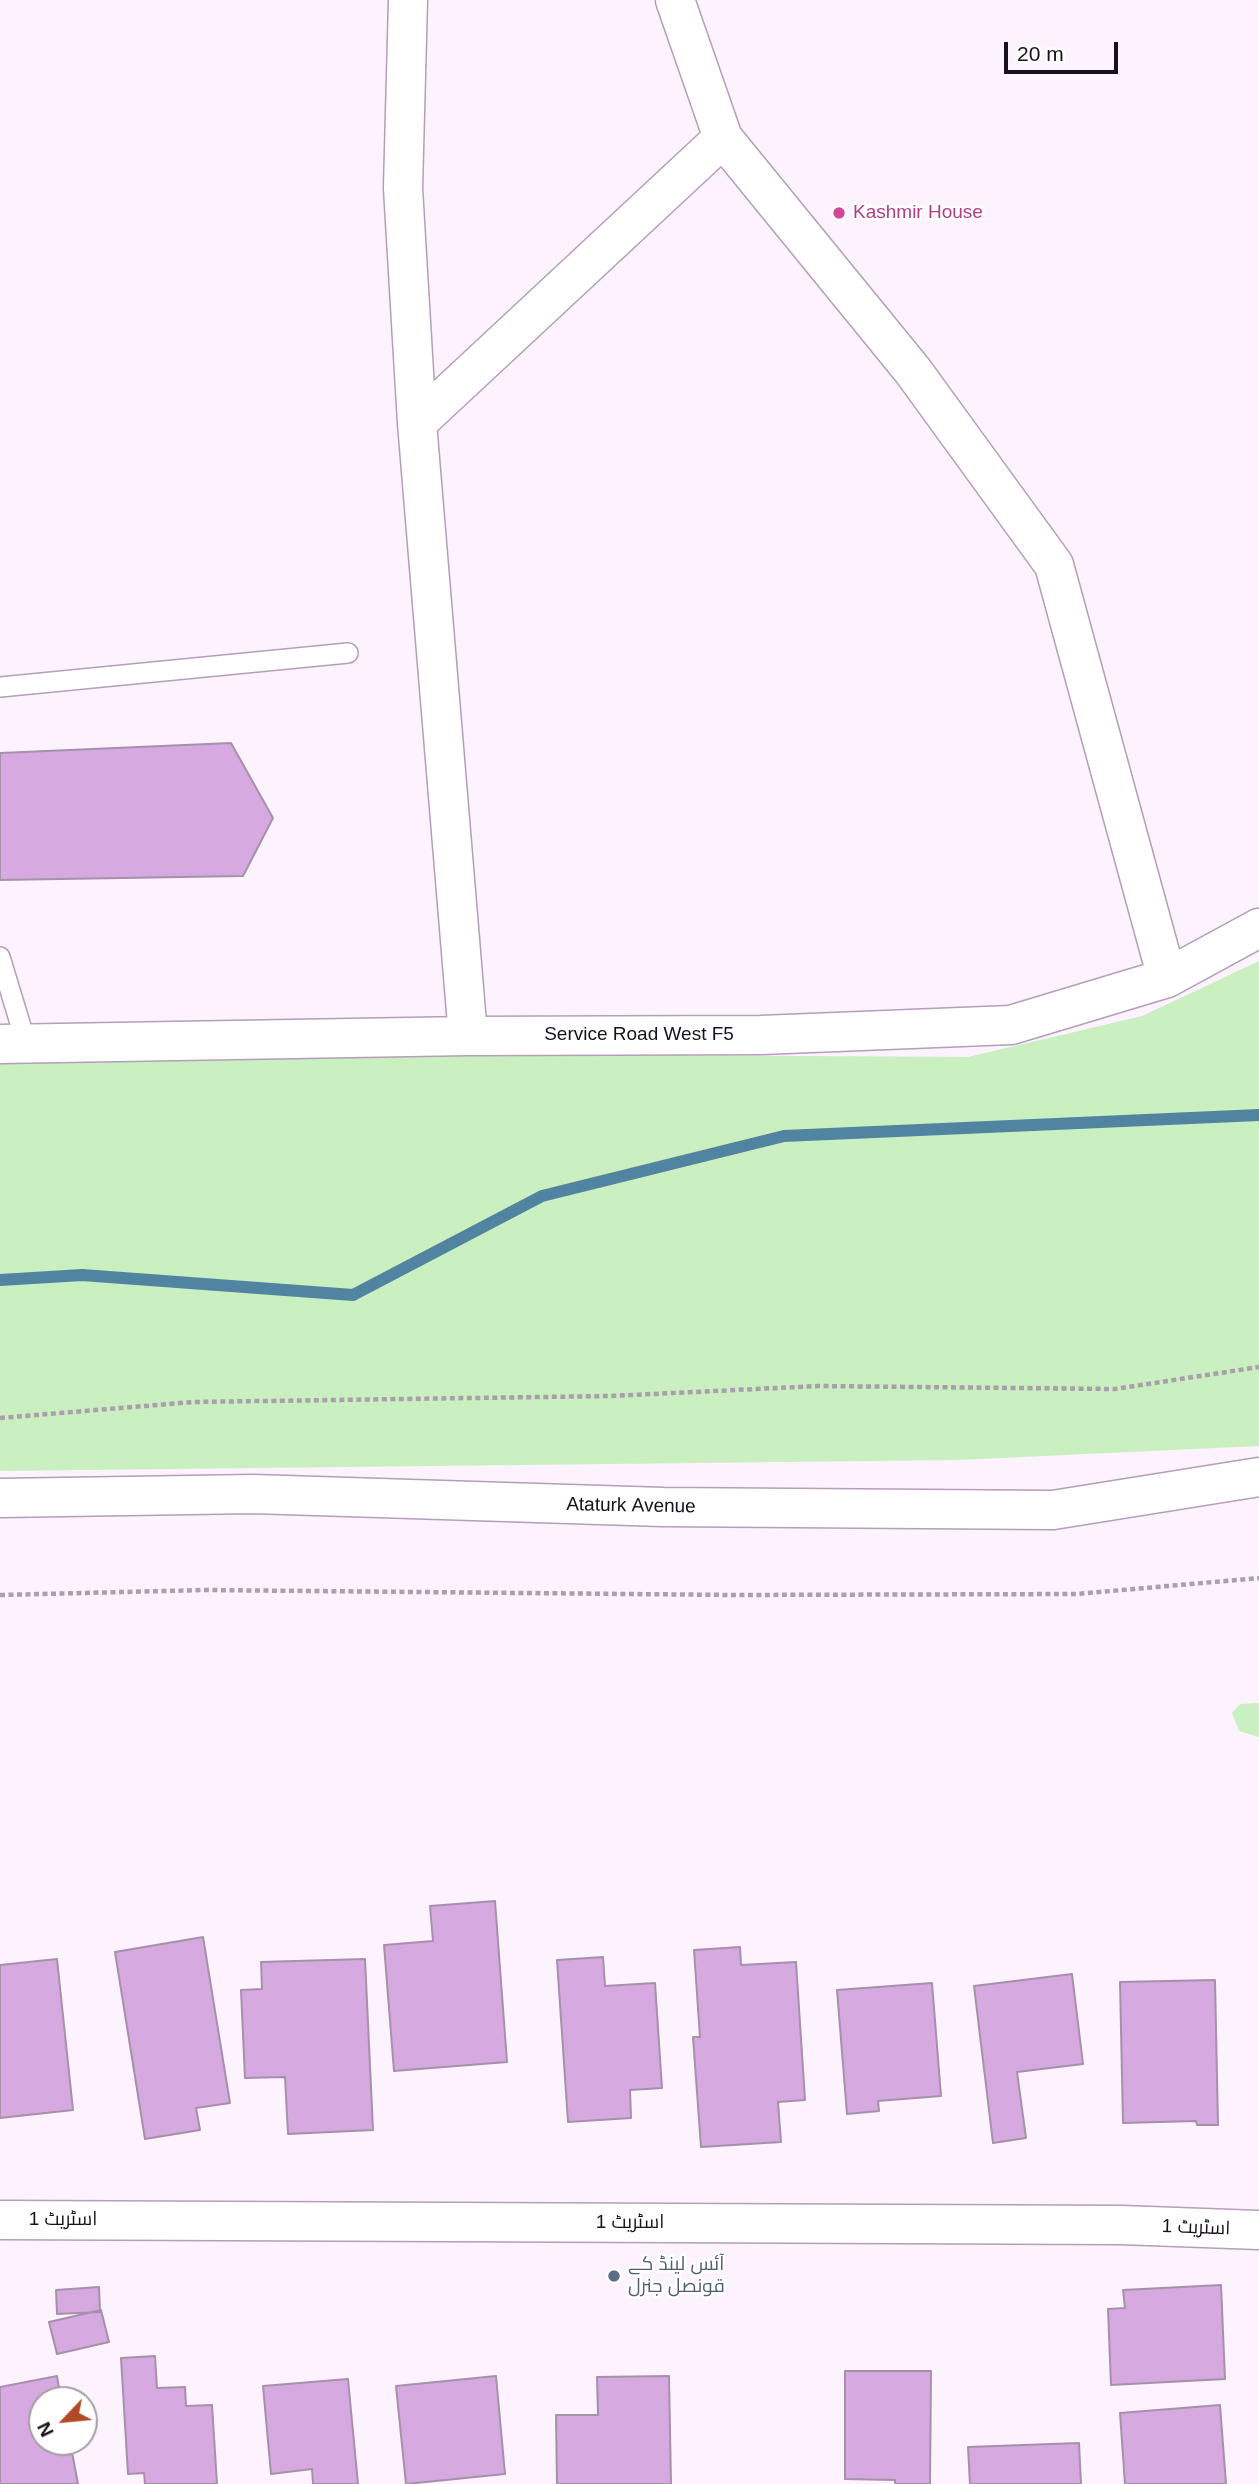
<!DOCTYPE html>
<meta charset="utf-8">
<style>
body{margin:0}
#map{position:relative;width:1259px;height:2484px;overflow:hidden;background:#fcf3fe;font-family:Arial,sans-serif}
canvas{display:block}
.north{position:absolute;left:28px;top:2386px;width:70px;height:70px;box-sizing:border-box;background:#fff;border:2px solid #a39fa3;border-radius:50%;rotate:244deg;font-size:19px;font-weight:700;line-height:28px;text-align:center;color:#18101a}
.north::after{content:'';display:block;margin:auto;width:24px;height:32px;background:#b14a26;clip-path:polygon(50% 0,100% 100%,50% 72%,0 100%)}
.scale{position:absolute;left:1004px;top:42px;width:114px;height:32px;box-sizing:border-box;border:4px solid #18101a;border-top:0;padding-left:9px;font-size:21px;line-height:24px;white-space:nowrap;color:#18101a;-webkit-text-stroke:5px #fff;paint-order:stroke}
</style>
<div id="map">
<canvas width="1259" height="2484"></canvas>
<div class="north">N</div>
<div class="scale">20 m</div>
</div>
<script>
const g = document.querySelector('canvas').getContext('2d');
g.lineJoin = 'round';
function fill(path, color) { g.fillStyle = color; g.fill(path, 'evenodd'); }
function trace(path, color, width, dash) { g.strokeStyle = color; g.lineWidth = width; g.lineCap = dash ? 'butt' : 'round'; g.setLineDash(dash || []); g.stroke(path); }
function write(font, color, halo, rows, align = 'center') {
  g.font = font + ' Arial,Cairo,sans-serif'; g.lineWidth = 5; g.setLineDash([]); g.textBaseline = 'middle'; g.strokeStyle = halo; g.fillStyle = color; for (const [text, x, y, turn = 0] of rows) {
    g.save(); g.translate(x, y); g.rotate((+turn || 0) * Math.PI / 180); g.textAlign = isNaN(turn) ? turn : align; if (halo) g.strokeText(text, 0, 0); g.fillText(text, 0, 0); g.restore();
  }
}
fill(new Path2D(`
 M 1259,961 L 1259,1446 L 958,1460 L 0,1471 L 0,1062 L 196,1057 L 642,1055 L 968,1057 L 1142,1016 Z
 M 1259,1703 L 1259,1737 L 1239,1731 L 1232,1713 L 1240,1704 Z`), '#caf0c1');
trace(new Path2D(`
 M 0,1280 L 82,1275 L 353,1295 L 542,1196 L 784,1136 L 1259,1115`), '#5184a1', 12);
const building = new Path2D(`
 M 231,743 L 273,818 L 243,876 L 0,880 L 0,753 Z
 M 495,1901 L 507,2062 L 394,2071 L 384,1945 L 433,1941 L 430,1906 Z
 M 203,1937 L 230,2103 L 196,2108 L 200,2130 L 145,2139 L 115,1952 Z
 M 740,1947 L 741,1965 L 796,1962 L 805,2100 L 778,2102 L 781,2142 L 701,2147 L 693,2037 L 700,2037 L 694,1950 Z
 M 603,1957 L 605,1986 L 655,1983 L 662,2088 L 630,2090 L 631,2118 L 568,2122 L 557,1960 Z
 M 57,1959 L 73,2110 L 0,2118 L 0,1965 Z
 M 365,1959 L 373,2130 L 288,2134 L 285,2077 L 245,2078 L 241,1990 L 262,1989 L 261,1962 Z
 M 1072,1974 L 1083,2064 L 1017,2072 L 1026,2138 L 993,2143 L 974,1986 Z
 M 1215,1980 L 1218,2125 L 1197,2125 L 1196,2121 L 1123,2123 L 1120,1982 Z
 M 932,1983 L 941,2096 L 878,2101 L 879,2111 L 847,2114 L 837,1990 Z
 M 1221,2285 L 1225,2379 L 1111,2385 L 1108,2309 L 1125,2308 L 1123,2290 Z
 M 99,2287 L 100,2312 L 57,2314 L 56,2290 Z
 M 101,2310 L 109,2342 L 57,2354 L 49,2322 Z
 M 155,2356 L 157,2388 L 185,2387 L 186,2406 L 212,2405 L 217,2484 L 145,2484 L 144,2473 L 128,2474 L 121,2358 Z
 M 845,2371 L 931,2371 L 930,2484 L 895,2484 L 895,2480 L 845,2479 Z
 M 57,2376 L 61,2400 L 42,2400 L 42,2442 L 70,2442 L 78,2484 L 0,2484 L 0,2387 Z
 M 496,2376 L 505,2474 L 406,2484 L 396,2386 Z
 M 669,2376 L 671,2484 L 557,2484 L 556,2415 L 598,2415 L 597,2377 Z
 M 348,2379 L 358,2484 L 313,2484 L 312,2469 L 271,2474 L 263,2386 Z
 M 1220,2405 L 1226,2484 L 1125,2484 L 1120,2413 Z
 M 1079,2443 L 1081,2484 L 970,2484 L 968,2447 Z`);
fill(building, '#d7a9e1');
trace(building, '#a690aa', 2);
const service = new Path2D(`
 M 0,687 L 348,653
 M 0,957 L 26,1043`);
const minor = new Path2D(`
 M 408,0 L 403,188 L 417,423 L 468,1036
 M 675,0 L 723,138 L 913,371 L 1054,565 L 1167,978
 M 417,423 L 723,138
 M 0,1044 L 468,1036 L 761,1035 L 1011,1025 L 1167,978 L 1259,928
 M 0,2220 L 1121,2225 L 1259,2230`);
const tertiary = new Path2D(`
 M 0,1498 L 253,1494 L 663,1507 L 1053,1510 L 1259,1477`);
trace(service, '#b49eb9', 22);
trace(minor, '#b49eb9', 41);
trace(tertiary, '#b49eb9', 41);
trace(new Path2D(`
 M 0,1418 L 193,1402 L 611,1396 L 818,1386 L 1115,1389 L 1259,1367
 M 0,1595 L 205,1590 L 735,1595 L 1077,1594 L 1259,1578`), '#a9a0ab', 4.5, [5, 3.5]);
trace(service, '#fff', 19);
trace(minor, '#fff', 38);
trace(tertiary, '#fff', 38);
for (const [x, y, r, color] of [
 [839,213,7,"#d1479c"],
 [614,2276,7,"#5c6f8a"]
]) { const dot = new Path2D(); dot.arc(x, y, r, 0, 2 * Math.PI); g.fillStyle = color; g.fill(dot); trace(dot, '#fff', 2.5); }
write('19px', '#b23c85', '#fff', [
 ["Kashmir House",853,213]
], 'left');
write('19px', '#18101a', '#fff', [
 ["Service Road West F5",639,1035],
 ["Ataturk Avenue",631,1506,1],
 ["اسٹریٹ 1",63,2220],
 ["اسٹریٹ 1",630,2223],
 ["اسٹریٹ 1",1196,2228,2]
]);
write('19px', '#4e5e75', '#fff', [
 ["آئس لینڈ کے",628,2265],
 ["قونصل جنرل",628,2287]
], 'left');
</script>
